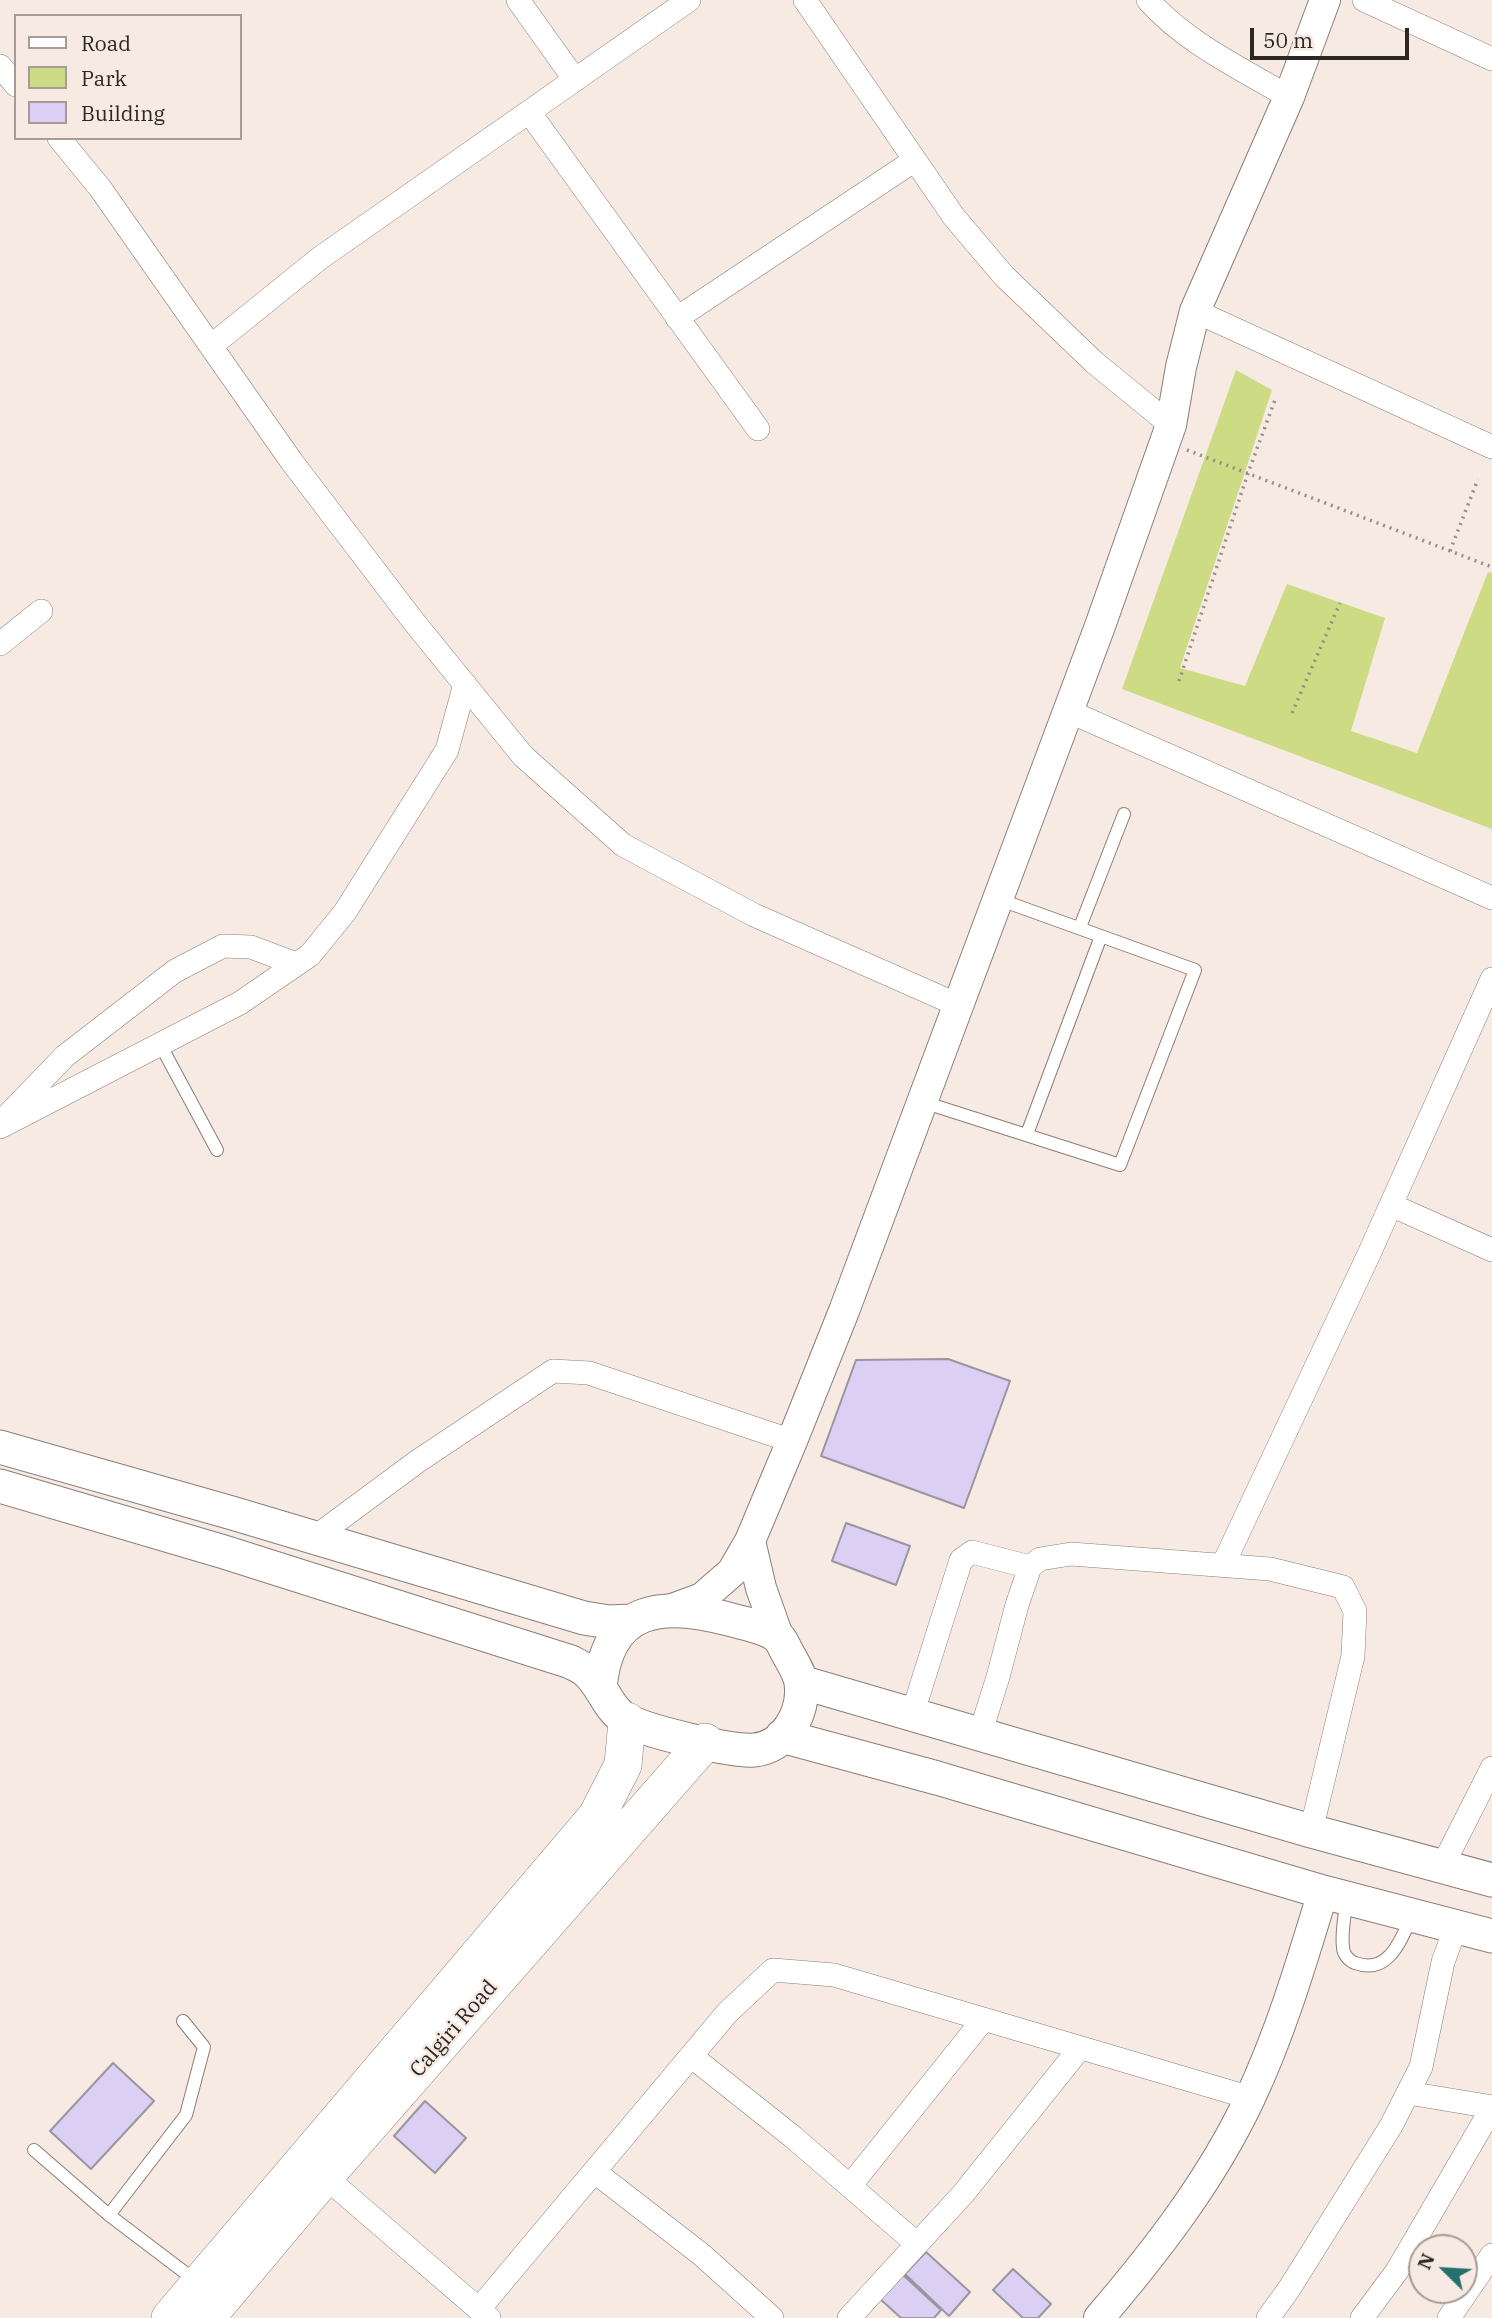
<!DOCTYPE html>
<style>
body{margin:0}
#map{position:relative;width:1492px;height:2318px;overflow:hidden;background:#f7eae2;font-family:"IBM Plex Serif",serif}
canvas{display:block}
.legend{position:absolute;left:14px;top:14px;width:228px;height:126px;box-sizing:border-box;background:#f7eae2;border:2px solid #a69c96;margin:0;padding:9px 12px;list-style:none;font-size:21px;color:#2c2724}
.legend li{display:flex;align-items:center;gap:14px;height:35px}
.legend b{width:35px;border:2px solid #a69c96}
.north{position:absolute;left:1408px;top:2234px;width:70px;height:70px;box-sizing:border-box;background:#f7eae2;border:2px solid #a69c96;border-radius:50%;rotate:294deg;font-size:19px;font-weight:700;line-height:28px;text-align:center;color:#2c2724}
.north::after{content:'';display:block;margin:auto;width:24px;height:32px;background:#246f6f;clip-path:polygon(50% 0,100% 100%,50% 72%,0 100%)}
.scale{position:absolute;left:1250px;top:28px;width:159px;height:32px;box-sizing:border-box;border:4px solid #2c2724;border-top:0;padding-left:9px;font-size:21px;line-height:24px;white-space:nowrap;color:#2c2724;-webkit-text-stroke:5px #f7eae2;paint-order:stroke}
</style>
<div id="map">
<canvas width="1492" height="2318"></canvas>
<ul class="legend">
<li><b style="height:9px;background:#fff"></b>Road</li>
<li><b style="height:19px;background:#cddb85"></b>Park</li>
<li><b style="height:19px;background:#dbcff4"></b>Building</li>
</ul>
<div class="north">N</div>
<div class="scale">50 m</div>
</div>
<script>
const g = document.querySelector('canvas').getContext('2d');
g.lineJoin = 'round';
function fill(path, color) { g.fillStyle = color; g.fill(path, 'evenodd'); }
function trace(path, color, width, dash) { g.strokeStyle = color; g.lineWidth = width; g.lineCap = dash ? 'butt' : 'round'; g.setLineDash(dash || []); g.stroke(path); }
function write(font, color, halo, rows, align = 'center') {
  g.font = font + ' "IBM Plex Serif",serif'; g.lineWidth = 5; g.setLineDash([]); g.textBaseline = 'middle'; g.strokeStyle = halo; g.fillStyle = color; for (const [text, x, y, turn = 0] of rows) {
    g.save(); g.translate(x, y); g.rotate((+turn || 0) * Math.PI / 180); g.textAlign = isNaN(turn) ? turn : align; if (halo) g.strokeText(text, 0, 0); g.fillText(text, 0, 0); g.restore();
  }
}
fill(new Path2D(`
 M 1236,370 L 1272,390 L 1180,668 L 1245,686 L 1287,584 L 1385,618 L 1351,731 L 1417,753 L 1488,572 L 1492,573 L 1492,829 L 1122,689 Z`), '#cddb85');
const building = new Path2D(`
 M 948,1359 L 1010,1381 L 964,1508 L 821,1456 L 856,1360 Z
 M 846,1523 L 910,1546 L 896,1585 L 832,1561 Z
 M 113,2063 L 154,2101 L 91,2169 L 50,2131 Z
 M 425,2101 L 466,2138 L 435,2173 L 394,2136 Z
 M 926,2252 L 970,2292 L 949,2316 L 905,2274 Z
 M 1013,2269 L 1051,2304 L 1038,2318 L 1023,2318 L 993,2290 Z
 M 902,2274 L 941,2310 L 934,2318 L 901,2318 L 879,2298 Z`);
fill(building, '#dbcff4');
trace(building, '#9996a2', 2);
const service = new Path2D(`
 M 1080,927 L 1124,814
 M 160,1044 L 217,1150
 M 923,1102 L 1120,1165 L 1195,970 L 998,899
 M 1027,1134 L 1101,936
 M 1347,1898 C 1345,1914 1341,1932 1343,1947 C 1343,1954 1349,1961 1355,1963 C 1388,1975 1400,1942 1411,1918
 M 34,2150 L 109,2215 L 196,2281
 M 109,2215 L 186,2115 L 204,2047 L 183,2021`);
const minor = new Path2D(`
 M 518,0 L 575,80
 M 805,0 L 954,217 L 1004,276 L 1095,363 L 1171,425
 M 1148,0 C 1186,43 1240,68 1289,97
 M 1364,0 L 1492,59
 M 0,66 L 16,85
 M 529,112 L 758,429
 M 59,138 L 100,188 L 292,462 L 414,622 L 523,756 L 623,845 L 754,915 L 958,1005
 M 1195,311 L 1492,447
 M 677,318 L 915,160
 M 211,346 L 320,258 L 689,0
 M 0,644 L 41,611
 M 1068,711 L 1492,898
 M 9,1114 L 65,1056 L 175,971 L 223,946 L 251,947 L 296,964
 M 0,1127 L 240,1003 L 310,955 L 345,912 L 447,750 L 465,684
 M 1391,1205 L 1492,1250
 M 314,1538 L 418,1461 L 553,1371 L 589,1373 L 792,1441
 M 1223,1565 L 1369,1254 L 1492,979
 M 912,1715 L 961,1560 L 972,1552 L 1030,1567
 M 980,1734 L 998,1677 L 1017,1605 L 1030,1567 L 1040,1559 L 1071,1554 L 1270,1569 L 1343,1587 L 1355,1611 L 1353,1656 L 1311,1831
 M 1442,1867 L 1492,1768
 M 691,2056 L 793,2137 L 917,2244
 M 1408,2093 L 1492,2107
 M 316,2169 L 489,2318
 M 595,2172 L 702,2255 L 772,2318
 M 850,2186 L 983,2020
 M 479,2309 L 727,2013 L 773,1970 L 834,1975 L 1251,2098
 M 849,2318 L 963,2194 L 1080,2048
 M 1268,2318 L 1289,2289 L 1391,2126 L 1421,2067 L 1443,1962 L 1456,1926
 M 1362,2318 L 1397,2271 L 1492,2108
 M 1449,2318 L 1492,2255`);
const tertiary = new Path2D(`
 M 750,1541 L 761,1588 L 778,1636
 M 672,1609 L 702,1598 L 732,1572 L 750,1541 L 792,1441 L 844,1311 L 1100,626 L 1171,425 L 1181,367 L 1195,311 L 1289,97 L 1325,0
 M 1099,2318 C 1157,2250 1212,2179 1250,2098 C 1281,2032 1302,1961 1323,1892`);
const secondary = new Path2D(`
 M 0,1447 L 232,1513 L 584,1618 L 609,1622 L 632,1621
 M 0,1486 L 224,1552 L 571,1662 C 576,1665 581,1667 585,1670 C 604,1685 607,1711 630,1722 C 651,1732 732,1752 754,1750 C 785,1748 805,1712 801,1683 C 800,1674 793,1663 788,1654 C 785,1649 782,1640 777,1636 C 766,1627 746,1624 732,1620 C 664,1601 607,1605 600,1688
 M 801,1682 L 1311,1831 L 1492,1880
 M 782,1736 L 937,1778 L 1323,1892 L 1492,1936`);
const primary = new Path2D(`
 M 170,2318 L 597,1816 L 623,1765 L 627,1721
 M 206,2318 L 325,2176 L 705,1742`);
trace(service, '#8a7e77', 14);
trace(minor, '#8a7e77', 24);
trace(tertiary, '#8a7e77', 32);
trace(secondary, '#8a7e77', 35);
trace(primary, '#8a7e77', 38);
trace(new Path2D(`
 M 1187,450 L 1492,567
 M 1450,551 L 1478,479
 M 1179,681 L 1248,473 L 1275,400
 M 1292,713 L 1340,603`), '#978e88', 3.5, [2, 5]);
trace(service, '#fff', 12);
trace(minor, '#fff', 23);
trace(tertiary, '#fff', 30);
trace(secondary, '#fff', 33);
trace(primary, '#fff', 37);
write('21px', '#2c2724', '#f7eae2', [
 ["Calgiri Road",454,2029,-49]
]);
</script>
